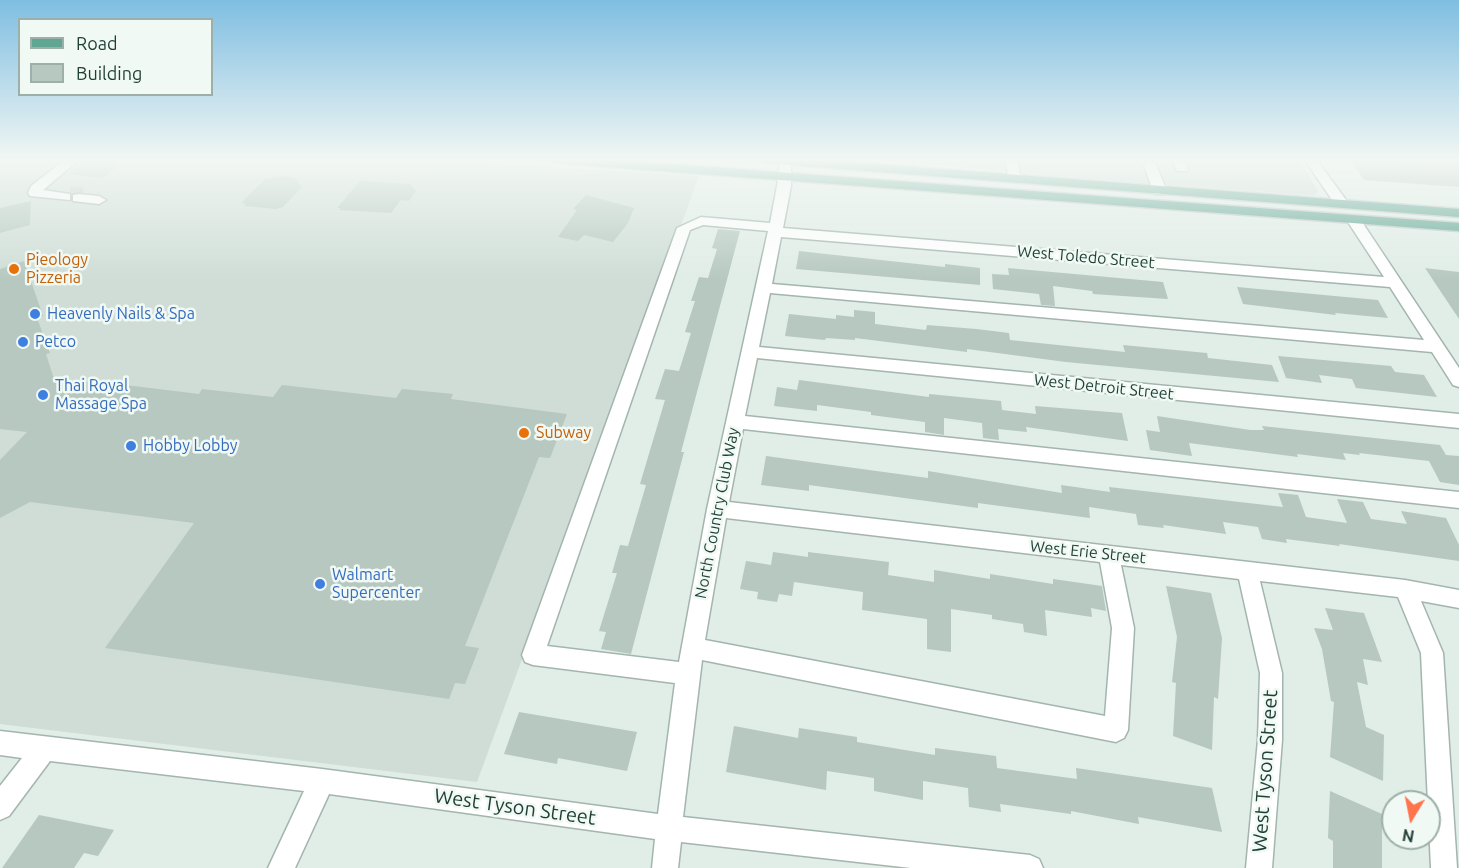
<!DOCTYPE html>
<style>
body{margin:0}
#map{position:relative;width:1459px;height:868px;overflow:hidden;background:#e1ede7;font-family:Ubuntu,sans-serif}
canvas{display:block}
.legend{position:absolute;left:18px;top:18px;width:195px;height:78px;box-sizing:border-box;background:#f1f9f5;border:2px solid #9dafa9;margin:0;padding:8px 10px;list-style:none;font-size:18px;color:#1f3f36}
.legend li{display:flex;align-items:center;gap:12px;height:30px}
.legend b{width:30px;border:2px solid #9dafa9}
.north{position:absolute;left:1381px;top:790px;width:60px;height:60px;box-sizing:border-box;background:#f1f9f5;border:2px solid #9dafa9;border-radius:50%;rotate:190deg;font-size:16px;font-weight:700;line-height:24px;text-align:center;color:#1f3f36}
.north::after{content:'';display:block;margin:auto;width:21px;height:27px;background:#fe754d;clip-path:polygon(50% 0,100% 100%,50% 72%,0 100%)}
</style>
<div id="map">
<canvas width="1459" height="868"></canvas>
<ul class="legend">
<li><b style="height:8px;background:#61a693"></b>Road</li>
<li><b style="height:16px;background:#b6c8c0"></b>Building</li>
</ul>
<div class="north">N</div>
</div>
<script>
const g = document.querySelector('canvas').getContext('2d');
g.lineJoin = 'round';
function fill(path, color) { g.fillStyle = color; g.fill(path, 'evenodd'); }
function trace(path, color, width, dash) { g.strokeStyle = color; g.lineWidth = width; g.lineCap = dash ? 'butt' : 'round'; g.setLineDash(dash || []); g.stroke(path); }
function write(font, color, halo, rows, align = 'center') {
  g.font = font + ' Ubuntu,sans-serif'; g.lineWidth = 5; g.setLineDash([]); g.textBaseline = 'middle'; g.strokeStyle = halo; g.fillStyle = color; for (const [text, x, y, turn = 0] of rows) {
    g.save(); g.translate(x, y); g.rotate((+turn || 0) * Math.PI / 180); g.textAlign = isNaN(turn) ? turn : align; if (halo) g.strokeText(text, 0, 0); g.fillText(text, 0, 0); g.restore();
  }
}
fill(new Path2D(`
 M 0,159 L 417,159 L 699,176 L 477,782 L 0,724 Z
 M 873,159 L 1299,159 L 1318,191 L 1316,195 L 1306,195 L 1040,175 Z`), '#cfddd6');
fill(new Path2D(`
 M 1349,159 L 1459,163 L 1459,187 L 1364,180 Z
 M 86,160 L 95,161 L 121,163 L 103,178 L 68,174 Z
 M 285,176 L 295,178 L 302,187 L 283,207 L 276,209 L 244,206 L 246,204 L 241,203 L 265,179 Z
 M 360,181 L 410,184 L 416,191 L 409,201 L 401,200 L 391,213 L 339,210 L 341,208 L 337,208 Z
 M 586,195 L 634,208 L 628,223 L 613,242 L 584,235 L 578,241 L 558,237 L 577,210 L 573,209 Z
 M 31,201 L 30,225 L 0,233 L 0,208 Z
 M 718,229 L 740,231 L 681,452 L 684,452 L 631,654 L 601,649 L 606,632 L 599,631 L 617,573 L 612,573 L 620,545 L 628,546 L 646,485 L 640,484 L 665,400 L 655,399 L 665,369 L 679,371 L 691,333 L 685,332 L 695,301 L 691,301 L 699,277 L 708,278 L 717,249 L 712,248 Z
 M 799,251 L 945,267 L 945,264 L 980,268 L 980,285 L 796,269 Z
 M 24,261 L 43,316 L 37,318 L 50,353 L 46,354 L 55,382 L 79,385 L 82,381 L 109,383 L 199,394 L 202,389 L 273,397 L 282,385 L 396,398 L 402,389 L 453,394 L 451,399 L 567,414 L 550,458 L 539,457 L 465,646 L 479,648 L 465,684 L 455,683 L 449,699 L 105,648 L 194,523 L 30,502 L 0,518 L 0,460 L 27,432 L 0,429 L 0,269 Z
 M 1008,268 L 1163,282 L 1168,299 L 1093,294 L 1092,291 L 1053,286 L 1055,306 L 1041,305 L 1039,294 L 993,289 L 992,274 L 1009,275 Z
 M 1425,268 L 1459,272 L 1459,319 Z
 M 1237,287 L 1378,300 L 1388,318 L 1335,313 L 1336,315 L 1243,304 Z
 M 854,310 L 875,312 L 875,324 L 926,330 L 927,325 L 976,329 L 1009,333 L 1010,340 L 1125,352 L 1123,345 L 1207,353 L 1208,358 L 1272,365 L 1279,382 L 1066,362 L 967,349 L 967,352 L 855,338 L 855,340 L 826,338 L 825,340 L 785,336 L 789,314 L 836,319 L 836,315 L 854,317 Z
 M 1278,356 L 1391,366 L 1395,372 L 1424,375 L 1437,397 L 1356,388 L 1352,379 L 1319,375 L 1322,383 L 1286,378 Z
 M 799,380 L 929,397 L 929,394 L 1001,401 L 1002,410 L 1036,414 L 1035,406 L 1122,413 L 1128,441 L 1026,427 L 1027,432 L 998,429 L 999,440 L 983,438 L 982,423 L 944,418 L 944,435 L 925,432 L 925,422 L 871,415 L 871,412 L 817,405 L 817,411 L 774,406 L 777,387 L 797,390 Z
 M 1157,416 L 1250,430 L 1264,430 L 1262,426 L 1440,445 L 1446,455 L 1459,456 L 1459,485 L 1440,482 L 1429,461 L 1359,453 L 1360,455 L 1343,453 L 1346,460 L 1297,454 L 1298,457 L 1189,443 L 1192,456 L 1150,450 L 1146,430 L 1160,432 Z
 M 766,456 L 928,478 L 928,471 L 1062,493 L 1061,485 L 1110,492 L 1109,487 L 1283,507 L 1278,493 L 1298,495 L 1306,517 L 1347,523 L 1337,499 L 1363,502 L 1371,519 L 1407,524 L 1401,511 L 1446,518 L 1459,545 L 1459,561 L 1339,544 L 1340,546 L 1286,539 L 1287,543 L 1262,539 L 1258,527 L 1223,522 L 1226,534 L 1163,525 L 1164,528 L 1138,525 L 1136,514 L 1089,507 L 1090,518 L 978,503 L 978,508 L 809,485 L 809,491 L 761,485 Z
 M 773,552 L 808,557 L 808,552 L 889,562 L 888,575 L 934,582 L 934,570 L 990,579 L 990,574 L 1053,584 L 1053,579 L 1102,586 L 1106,611 L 1091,608 L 1092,617 L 1045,610 L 1047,636 L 1024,632 L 1023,624 L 992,619 L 992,615 L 951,609 L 951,652 L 927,649 L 927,619 L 862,610 L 863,592 L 794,582 L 792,596 L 779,594 L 777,602 L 757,599 L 758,592 L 740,589 L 746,561 L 771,565 Z
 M 1166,586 L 1211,593 L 1222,638 L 1218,699 L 1214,697 L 1212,750 L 1173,736 L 1176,683 L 1172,682 L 1177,637 Z
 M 1325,608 L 1364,613 L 1382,662 L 1363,659 L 1368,685 L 1357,682 L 1366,727 L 1384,735 L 1383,781 L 1330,757 L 1334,702 L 1331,701 L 1322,649 L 1314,628 L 1333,630 Z
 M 519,712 L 637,732 L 627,771 L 558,758 L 557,764 L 504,754 Z
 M 734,726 L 798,738 L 799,728 L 857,737 L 857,742 L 935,755 L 935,748 L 996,756 L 997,768 L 1077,779 L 1076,768 L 1212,788 L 1222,832 L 1138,817 L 1139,824 L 1071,811 L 1071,814 L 1000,804 L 1001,812 L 969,807 L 968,788 L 923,781 L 923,800 L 874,791 L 874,778 L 827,771 L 826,790 L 726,772 Z
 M 1330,791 L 1382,814 L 1382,868 L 1333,868 L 1333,841 L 1328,838 Z
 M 39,815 L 114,830 L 98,856 L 84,853 L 74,868 L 2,868 Z`), '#b6c8c0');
trace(new Path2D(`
 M 70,193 L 83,194`), '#bacac4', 14, [14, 7]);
const minor = new Path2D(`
 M 66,159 L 80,159 L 43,190 L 70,194 L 70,200 L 30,196 L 28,193 L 31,186 Z
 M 780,159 L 791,160 L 791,186 L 783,228 L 1384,277 L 1346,219 L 1348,216 L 1358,216 L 1459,368 L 1459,387 L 1453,385 L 1432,352 L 770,293 L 759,347 L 1459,414 L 1459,428 L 757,358 L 745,416 L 1459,492 L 1459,508 L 743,429 L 729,502 L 1405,580 L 1459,590 L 1459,608 L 1421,601 L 1443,653 L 1457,868 L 1431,868 L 1421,653 L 1398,597 L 1260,581 L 1282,673 L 1282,740 L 1272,868 L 1246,868 L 1258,740 L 1260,673 L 1239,579 L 1121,565 L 1134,628 L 1128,730 L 1124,738 L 1116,742 L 702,660 L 683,817 L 1030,855 L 1039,859 L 1043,868 L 911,868 L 681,842 L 678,868 L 652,868 L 655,839 L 329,794 L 295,868 L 268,868 L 304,791 L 50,761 L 9,816 L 0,820 L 0,786 L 22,758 L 0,755 L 0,731 L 322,769 L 658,814 L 675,683 L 533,665 L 525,662 L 522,655 L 677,228 L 701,217 L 770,223 L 777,186 ZM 703,225 L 768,231 L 707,509 L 679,662 L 547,646 L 690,230 ZM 781,237 L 1390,287 L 1424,340 L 772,284 ZM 726,518 L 1100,562 L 1112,628 L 1105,716 L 705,640 Z
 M 1005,159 L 1017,159 L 1021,179 L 1020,182 L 1010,182 L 1009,179 Z
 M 1172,159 L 1184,159 L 1188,168 L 1187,171 L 1177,171 Z
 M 1304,159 L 1316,159 L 1349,204 L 1347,207 L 1337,207 Z
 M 1150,161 L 1156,165 L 1167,191 L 1165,194 L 1155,194 L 1153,191 L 1144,165 Z
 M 78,194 L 99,196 L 106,200 L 99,204 L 73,201 L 73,195 Z`);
const major = new Path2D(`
 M 549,159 L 603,159 L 1459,223 L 1459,231 L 555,163 Z
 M 759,159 L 812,159 L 1459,209 L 1459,217 L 765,163 Z`);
trace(minor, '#a3b5ae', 3);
trace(major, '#c0c9c7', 3);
fill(minor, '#fff');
fill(major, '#61a693');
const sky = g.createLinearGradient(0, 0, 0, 280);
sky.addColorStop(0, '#7fbee1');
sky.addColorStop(0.57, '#f2f7f4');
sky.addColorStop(1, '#f2f7f400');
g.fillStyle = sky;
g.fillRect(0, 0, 1459, 280);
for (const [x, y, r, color] of [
 [14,269,6,"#e8710a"],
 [35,314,6,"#3f7fe0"],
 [23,342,6,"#3f7fe0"],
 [43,395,6,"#3f7fe0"],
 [524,433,6,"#e8710a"],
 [131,446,6,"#3f7fe0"],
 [320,584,6,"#3f7fe0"]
]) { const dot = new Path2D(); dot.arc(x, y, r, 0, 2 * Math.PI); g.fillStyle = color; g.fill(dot); trace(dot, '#f1f9f5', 2); }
write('16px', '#1f3f36', '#f1f9f5', [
 ["West Toledo Street",1086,257,5],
 ["West Detroit Street",1104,387,6],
 ["North Country Club Way",717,513,-79],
 ["West Erie Street",1088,552,6]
]);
write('16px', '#c56008', '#f1f9f5', [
 ["Pieology",26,260],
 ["Pizzeria",26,278],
 ["Subway",536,433]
], 'left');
write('16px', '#366cbe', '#f1f9f5', [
 ["Heavenly Nails & Spa",47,314],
 ["Petco",35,342],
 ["Thai Royal",55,386],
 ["Massage Spa",55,404],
 ["Hobby Lobby",143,446],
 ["Walmart",332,575],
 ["Supercenter",332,593]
], 'left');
write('20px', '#1f3f36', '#f1f9f5', [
 ["West Tyson Street",1265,771,-86],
 ["West Tyson Street",515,807,8]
]);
</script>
